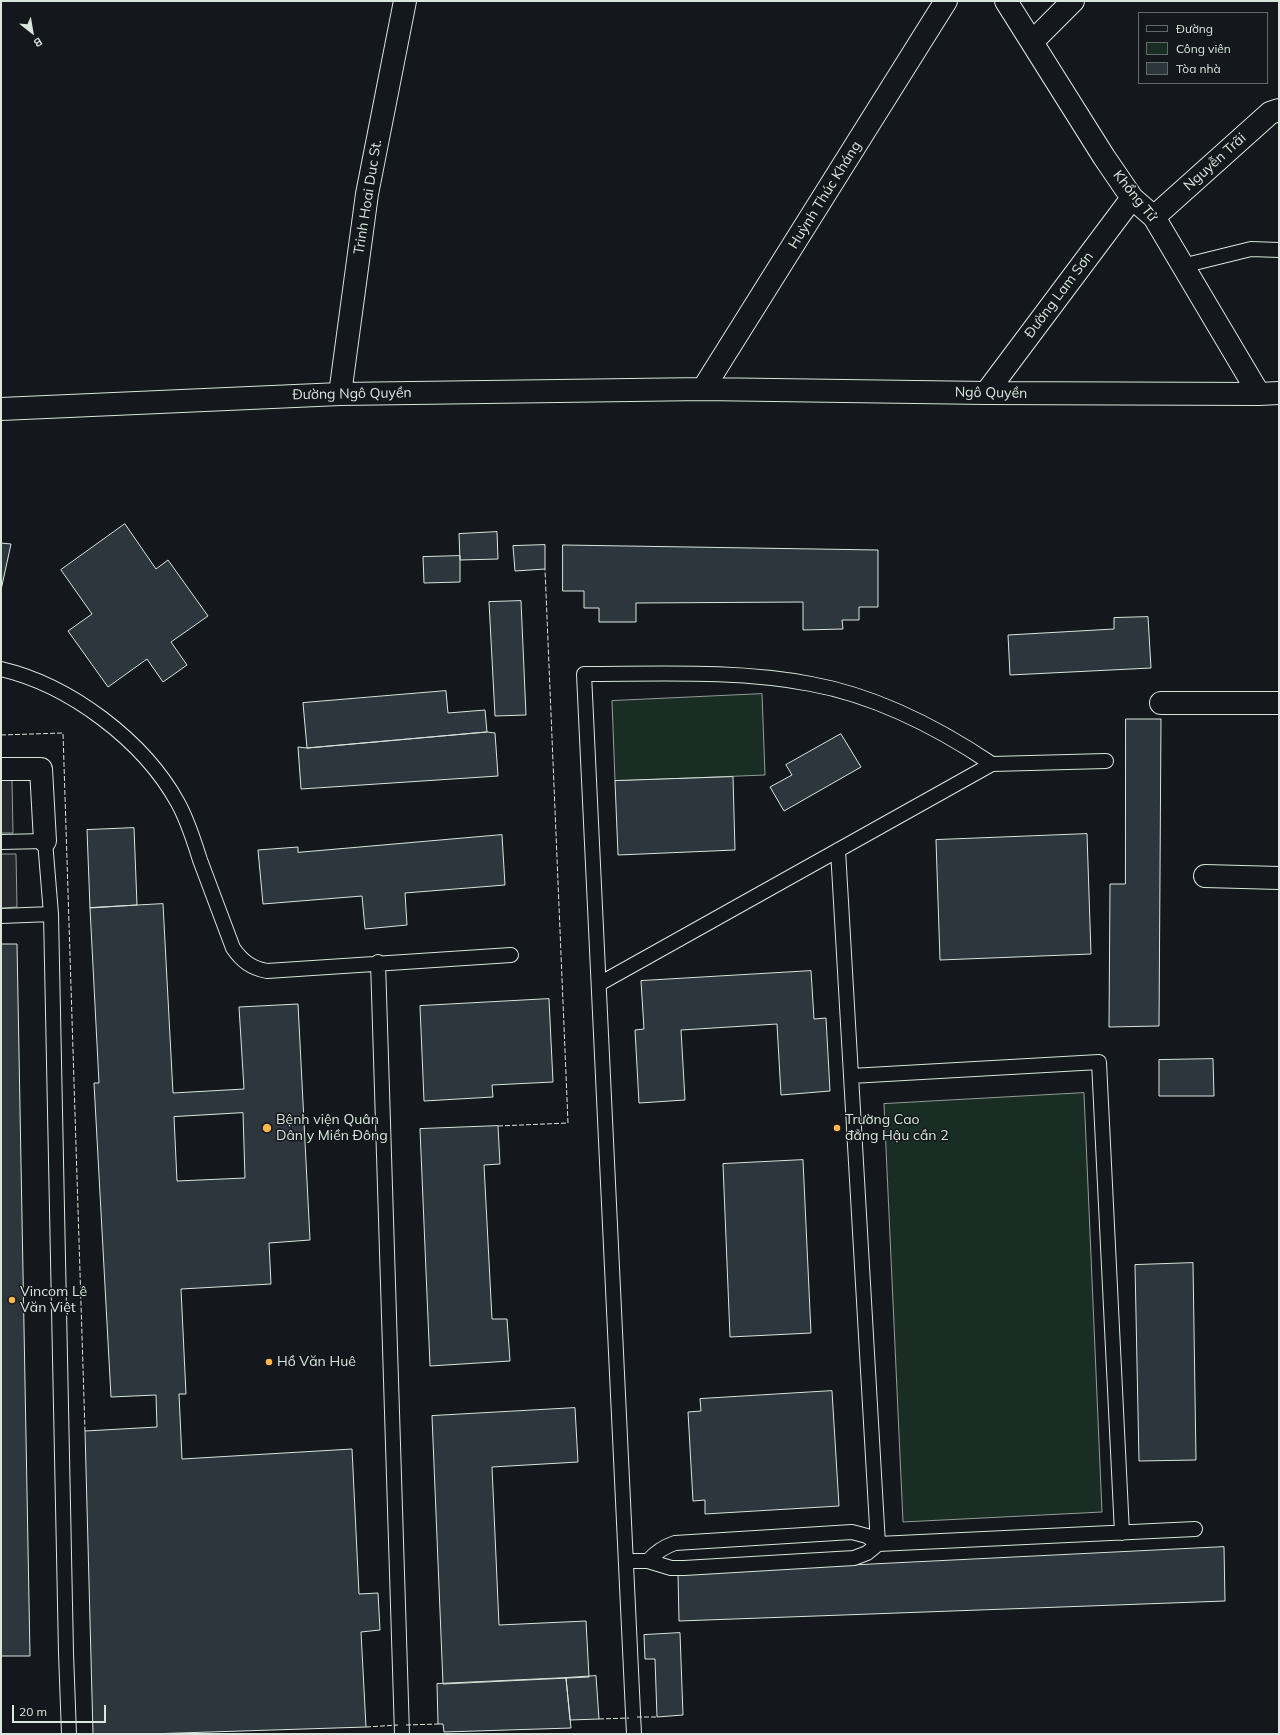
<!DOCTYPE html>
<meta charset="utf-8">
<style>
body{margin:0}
#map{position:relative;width:1280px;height:1735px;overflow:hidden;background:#14181c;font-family:Mulish,sans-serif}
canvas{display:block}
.frame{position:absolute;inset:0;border:2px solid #d8e6dc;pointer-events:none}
.legend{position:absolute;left:1138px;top:12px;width:130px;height:72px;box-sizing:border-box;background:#14181c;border:1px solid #626a69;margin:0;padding:5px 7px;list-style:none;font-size:12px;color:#d8e6dc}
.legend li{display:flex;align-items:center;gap:8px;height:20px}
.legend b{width:20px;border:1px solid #626a69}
.north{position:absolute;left:12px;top:12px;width:40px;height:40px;-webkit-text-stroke:3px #14181c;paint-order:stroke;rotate:149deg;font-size:11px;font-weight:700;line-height:16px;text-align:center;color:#d8e6dc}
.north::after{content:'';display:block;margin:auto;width:14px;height:18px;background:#d8e6dc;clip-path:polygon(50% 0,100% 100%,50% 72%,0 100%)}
.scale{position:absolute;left:12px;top:1705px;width:94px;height:18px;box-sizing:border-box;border:2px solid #d8e6dc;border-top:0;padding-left:5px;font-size:12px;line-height:14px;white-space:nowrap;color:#d8e6dc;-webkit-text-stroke:3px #14181c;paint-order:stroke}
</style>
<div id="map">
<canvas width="1280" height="1735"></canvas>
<div class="frame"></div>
<ul class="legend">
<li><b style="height:5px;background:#14181c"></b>Đường</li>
<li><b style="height:11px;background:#1a2d24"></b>Công viên</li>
<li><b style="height:11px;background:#2c363c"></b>Tòa nhà</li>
</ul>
<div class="north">B</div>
<div class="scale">20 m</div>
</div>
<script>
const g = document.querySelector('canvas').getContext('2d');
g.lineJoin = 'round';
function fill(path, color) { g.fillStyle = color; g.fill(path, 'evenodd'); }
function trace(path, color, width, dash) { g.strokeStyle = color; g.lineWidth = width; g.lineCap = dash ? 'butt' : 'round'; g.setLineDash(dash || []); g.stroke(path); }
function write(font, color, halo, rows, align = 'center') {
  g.font = font + ' Mulish,sans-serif'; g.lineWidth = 3; g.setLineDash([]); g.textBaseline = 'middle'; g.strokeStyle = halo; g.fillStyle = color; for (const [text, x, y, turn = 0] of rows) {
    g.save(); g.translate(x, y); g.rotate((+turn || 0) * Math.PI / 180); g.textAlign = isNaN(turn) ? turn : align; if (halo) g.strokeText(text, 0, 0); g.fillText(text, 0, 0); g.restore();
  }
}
const green = new Path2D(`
 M 762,694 L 765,775 L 615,781 L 612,701 Z
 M 1084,1093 L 1102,1512 L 903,1522 L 884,1104 Z`);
fill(green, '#1a2d24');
trace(green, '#939e99', 1);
const parking = new Path2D(`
 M 1,780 L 12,780 L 13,833 L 1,833 Z
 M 1,854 L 16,854 L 17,907 L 1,908 Z`);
fill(parking, '#24282b');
trace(parking, '#939e99', 1);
const building = new Path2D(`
 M 125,524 L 156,569 L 168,560 L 208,616 L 171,642 L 187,665 L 163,682 L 147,659 L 108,687 L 68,631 L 92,614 L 61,570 Z
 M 497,532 L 498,559 L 460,560 L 459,534 Z
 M 1,543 L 11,544 L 1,590 Z
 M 545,545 L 545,569 L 515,571 L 513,546 Z
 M 563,545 L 878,550 L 878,607 L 859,607 L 859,620 L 842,620 L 843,629 L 803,630 L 803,602 L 636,603 L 636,622 L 599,622 L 599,608 L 584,608 L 584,591 L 563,591 Z
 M 460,556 L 460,582 L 424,583 L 423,557 Z
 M 521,601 L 526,715 L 495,716 L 489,602 Z
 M 1148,617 L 1151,668 L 1010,675 L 1008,635 L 1114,629 L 1114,618 Z
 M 446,691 L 448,713 L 485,710 L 487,732 L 307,748 L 303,703 Z
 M 1126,719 L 1161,719 L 1159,1026 L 1109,1027 L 1110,884 L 1125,884 Z
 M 487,732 L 495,733 L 498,776 L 301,789 L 298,747 L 307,748 Z
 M 841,734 L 861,767 L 784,811 L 770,787 L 792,775 L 786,765 Z
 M 733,777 L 735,850 L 618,855 L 615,781 Z
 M 134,828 L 137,905 L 90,908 L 87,830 Z
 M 1087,834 L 1091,954 L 940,960 L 936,840 Z
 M 502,835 L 505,885 L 405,893 L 407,925 L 365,929 L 362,896 L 263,904 L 258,850 L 298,847 L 298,852 Z
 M 163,904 L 173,1093 L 244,1089 L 239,1007 L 298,1004 L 310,1240 L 269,1243 L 271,1284 L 181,1289 L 186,1394 L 179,1394 L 182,1459 L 352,1449 L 359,1594 L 378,1593 L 380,1630 L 361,1632 L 366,1727 L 148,1734 L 93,1734 L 85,1431 L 157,1427 L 156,1395 L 111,1397 L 94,1083 L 99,1083 L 90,908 ZM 243,1113 L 245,1178 L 177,1181 L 174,1117 Z
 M 1,944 L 17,944 L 30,1656 L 1,1656 Z
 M 811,971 L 814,1019 L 826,1018 L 830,1091 L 781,1095 L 777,1024 L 681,1030 L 685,1100 L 639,1103 L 635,1030 L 644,1029 L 641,981 Z
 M 549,999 L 553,1082 L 492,1085 L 493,1097 L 424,1101 L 420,1006 Z
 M 1213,1059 L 1214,1096 L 1159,1096 L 1159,1060 Z
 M 498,1126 L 500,1164 L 484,1165 L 492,1319 L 507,1319 L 510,1361 L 430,1366 L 420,1129 Z
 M 803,1160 L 811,1333 L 730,1337 L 723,1164 Z
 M 1193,1263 L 1196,1460 L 1139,1461 L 1135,1265 Z
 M 832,1391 L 839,1506 L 705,1514 L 705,1500 L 693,1501 L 688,1412 L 701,1411 L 700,1399 Z
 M 575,1408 L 578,1462 L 492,1467 L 499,1625 L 586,1621 L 589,1677 L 443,1684 L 432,1416 Z
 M 1224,1547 L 1225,1601 L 679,1621 L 678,1574 Z
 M 680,1633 L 683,1715 L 657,1717 L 655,1659 L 645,1659 L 644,1635 Z
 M 596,1676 L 599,1719 L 570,1720 L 566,1678 Z
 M 566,1678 L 571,1728 L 444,1732 L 443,1724 L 438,1724 L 437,1684 Z`);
fill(building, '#2c363c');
trace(building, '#d8e6dc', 1);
const service = new Path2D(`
 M 1182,266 L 1251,249 L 1279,250
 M 1,669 C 70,685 144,741 178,803 C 188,821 194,841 200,860 C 211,889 222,918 233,948 C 242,961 251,968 267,971 L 511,955
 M 1,842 L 45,841 L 51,914 L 66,1653 L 69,1734
 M 838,850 L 878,1544
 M 1,916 L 51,914
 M 378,962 L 402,1734
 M 599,984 L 992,764 L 1106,761
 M 851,1076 L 1099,1062 L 1122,1533
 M 626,1561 L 648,1561 L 671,1568 L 684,1568 L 854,1558 L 867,1553 L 878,1544 L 1195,1529
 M 648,1561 C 656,1552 663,1547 675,1543 L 852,1532 L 867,1536 L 878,1544
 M 634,1734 L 584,674 C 660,674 737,670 811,684 C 877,696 937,727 992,764`);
const minor = new Path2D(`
 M 1006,1 L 1104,157 L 1132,198 L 1154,217 L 1259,394
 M 1033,41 L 1073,1
 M 1154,217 L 1270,113 L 1279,110
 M 703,389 L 946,1
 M 986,393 L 1132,198
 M 340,394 L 367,194 L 405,1
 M 1,409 L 340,394 L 703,389 L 986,393 L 1259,394 L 1279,393
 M 1161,703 L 1279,703
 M 1,769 L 41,769 L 45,841
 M 1205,876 L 1279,878`);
trace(service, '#d8e6dc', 16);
trace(minor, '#d8e6dc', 24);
trace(service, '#14181c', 14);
trace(minor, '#14181c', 22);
trace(new Path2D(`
 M 1,735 L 63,733 L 85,1431
 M 498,1126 L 568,1123 L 545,569
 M 637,1717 L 657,1717
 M 599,1719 L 629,1718
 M 406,1725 L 438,1724
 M 366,1727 L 398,1725`), '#d8e6dc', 1, [5, 2]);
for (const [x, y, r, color] of [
 [267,1128,5,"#ffb74d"],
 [837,1128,4,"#ffb74d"],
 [12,1300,4,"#ffb74d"],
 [269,1362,4,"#ffb74d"]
]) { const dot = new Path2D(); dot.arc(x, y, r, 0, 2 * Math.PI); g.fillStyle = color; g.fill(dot); trace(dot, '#14181c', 1.5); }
write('14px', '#d8e6dc', '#14181c', [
 ["Nguyễn Trãi",1215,162,-42],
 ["Huỳnh Thúc Kháng",825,195,-58],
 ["Khổng Tử",1135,196,51],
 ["Trinh Hoai Duc St.",368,197,-81],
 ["Đường Lam Sơn",1059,295,-53],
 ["Ngô Quyền",991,393,1],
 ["Đường Ngô Quyền",352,394,-1]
]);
write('14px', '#d8e6dc', '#14181c', [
 ["Bệnh viện Quân",276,1120],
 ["Dân y Miền Đông",276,1136],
 ["Trường Cao",845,1120],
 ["đẳng Hậu cần 2",845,1136],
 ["Vincom Lê",20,1292],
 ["Văn Việt",20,1308],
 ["Hồ Văn Huê",277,1362]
], 'left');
</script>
